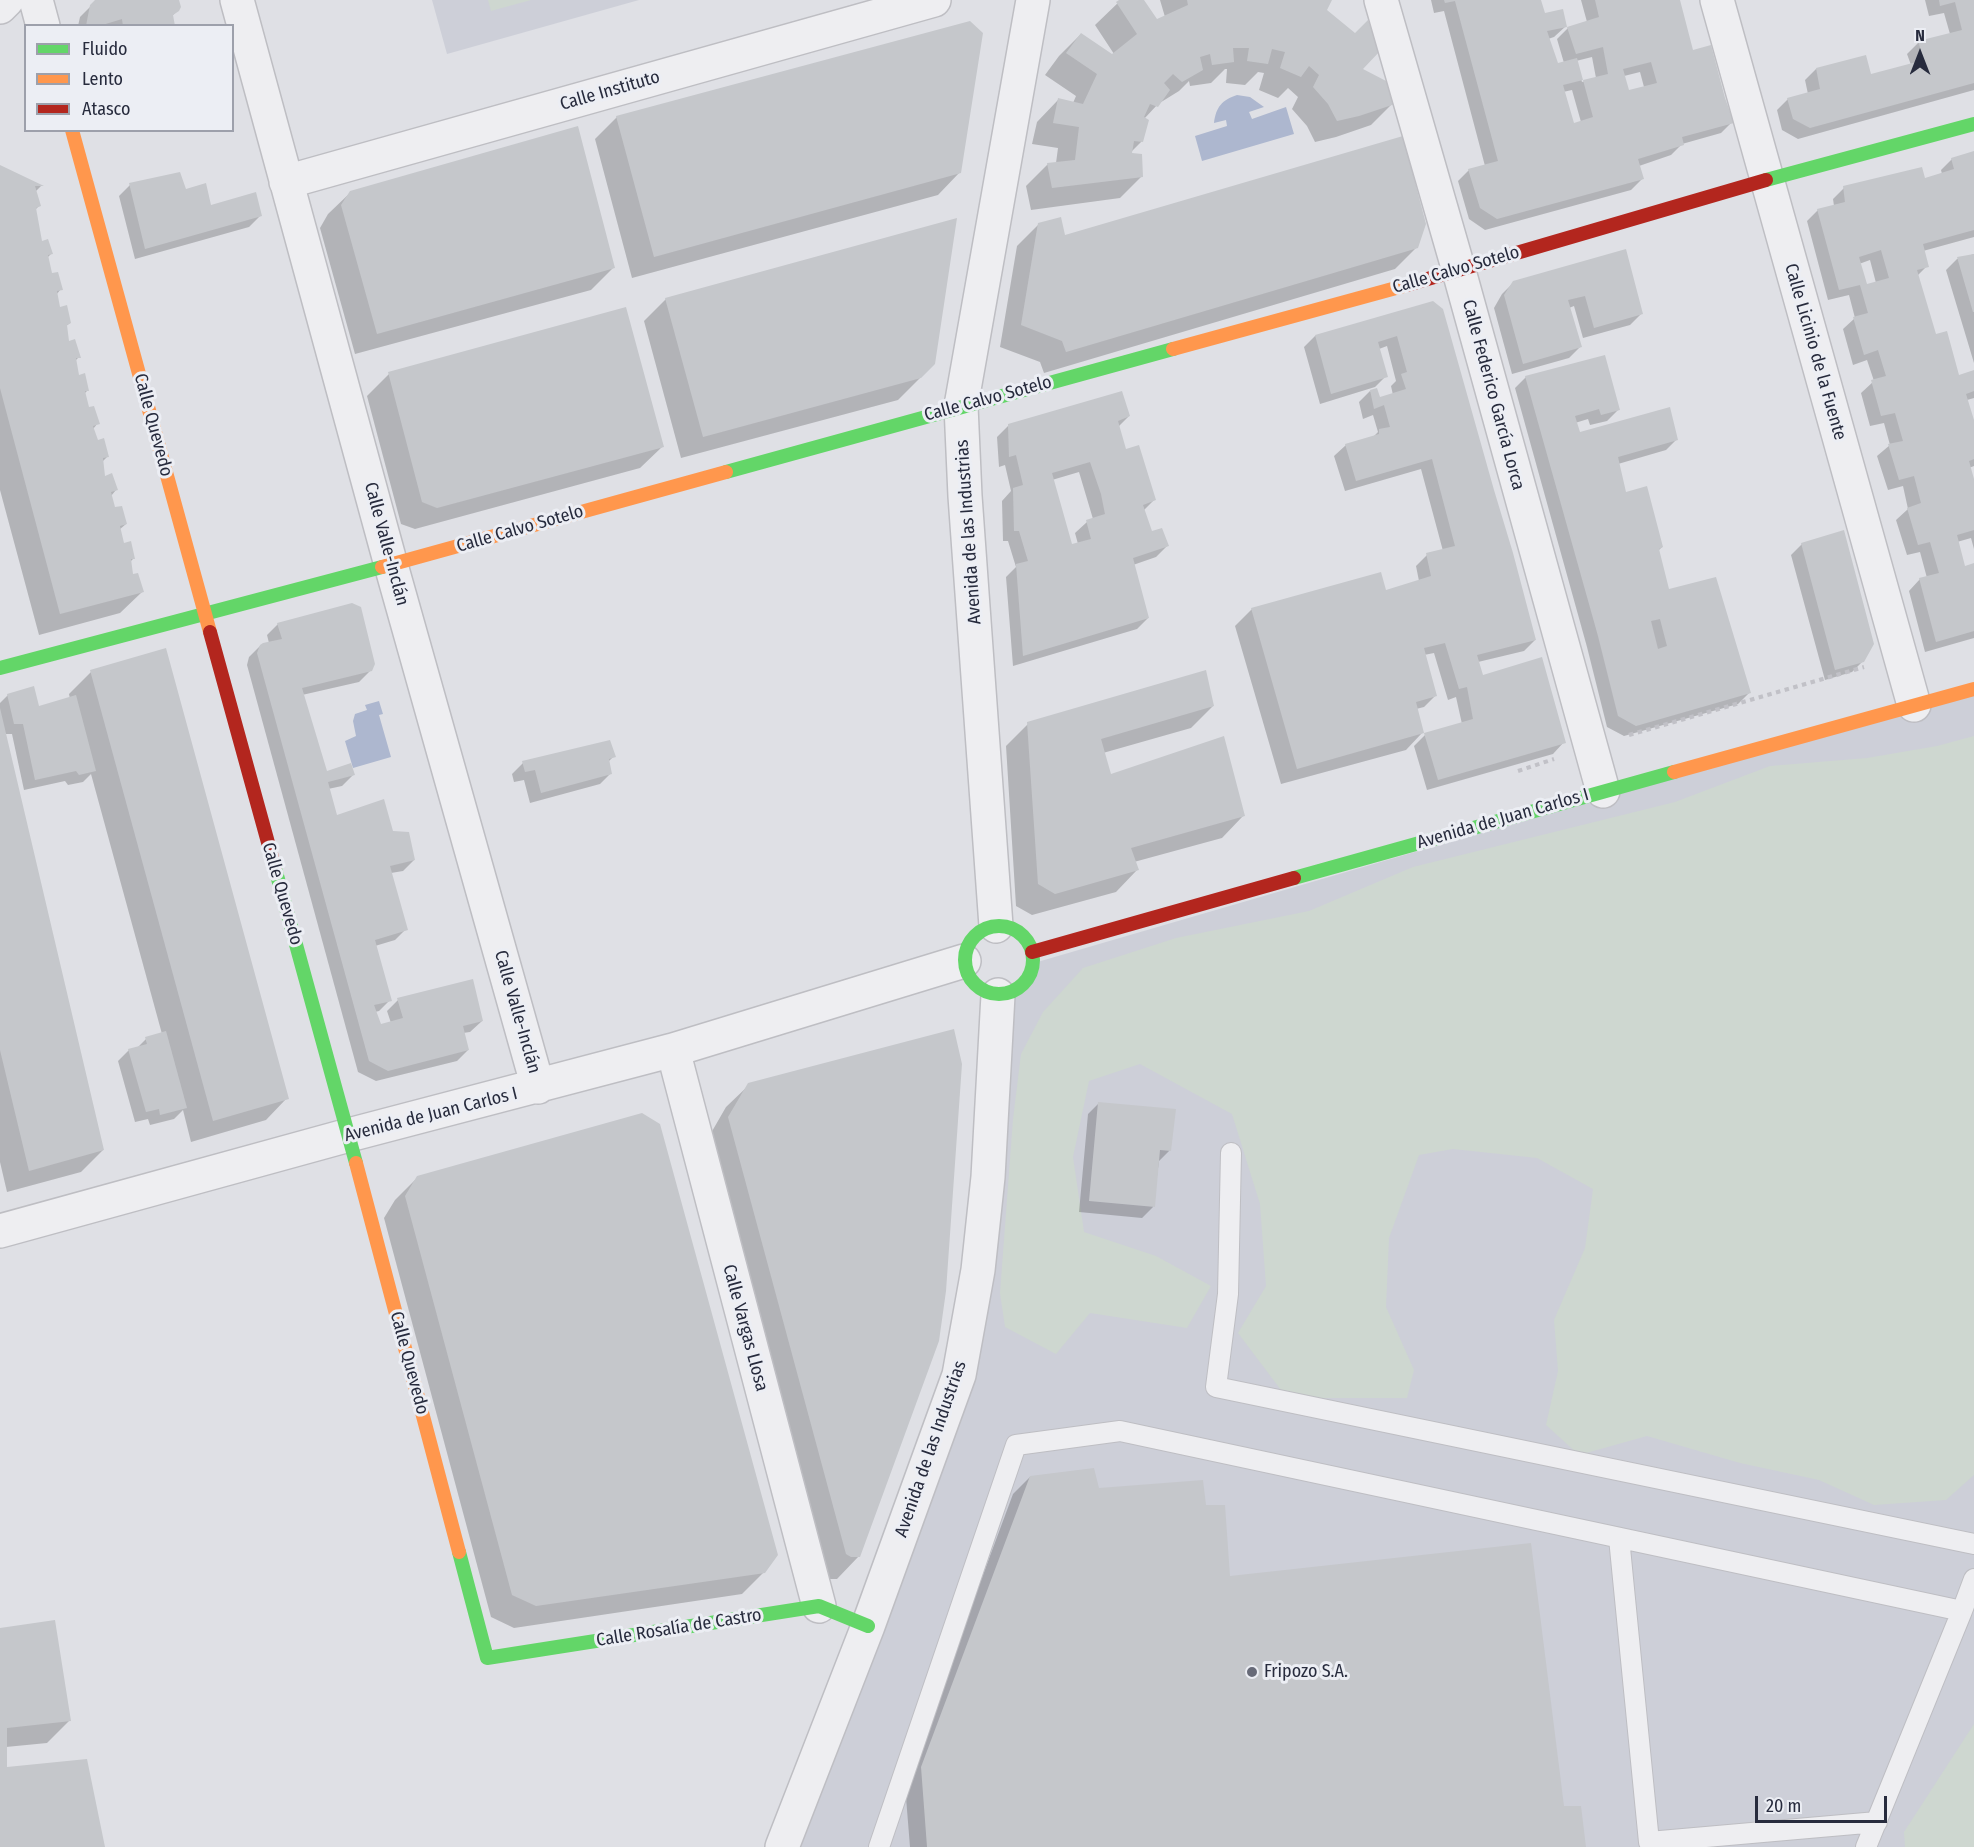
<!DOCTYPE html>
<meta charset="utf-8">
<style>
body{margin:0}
#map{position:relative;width:1974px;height:1847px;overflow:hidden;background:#dfe0e5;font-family:"Fira Sans Condensed",sans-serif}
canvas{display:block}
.legend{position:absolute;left:24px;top:24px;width:210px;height:108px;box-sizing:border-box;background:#eceef4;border:2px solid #9da0ab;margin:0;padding:8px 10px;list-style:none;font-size:18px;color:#272b3d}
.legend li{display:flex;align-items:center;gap:12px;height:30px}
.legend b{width:30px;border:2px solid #9da0ab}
.north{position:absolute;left:1890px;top:24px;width:60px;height:60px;-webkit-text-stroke:4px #eceef4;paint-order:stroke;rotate:0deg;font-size:16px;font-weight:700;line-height:24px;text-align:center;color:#272b3d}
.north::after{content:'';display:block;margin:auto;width:21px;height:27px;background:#272b3d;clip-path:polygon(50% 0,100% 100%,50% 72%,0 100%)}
.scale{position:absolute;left:1755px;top:1796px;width:132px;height:27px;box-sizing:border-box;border:3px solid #272b3d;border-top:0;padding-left:8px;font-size:18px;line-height:21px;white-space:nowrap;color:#272b3d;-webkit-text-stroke:4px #eceef4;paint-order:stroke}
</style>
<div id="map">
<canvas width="1974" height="1847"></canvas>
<ul class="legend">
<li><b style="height:8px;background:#63d668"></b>Fluido</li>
<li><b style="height:8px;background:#ff974d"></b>Lento</li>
<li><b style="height:8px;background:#b3261e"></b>Atasco</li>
</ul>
<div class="north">N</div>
<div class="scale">20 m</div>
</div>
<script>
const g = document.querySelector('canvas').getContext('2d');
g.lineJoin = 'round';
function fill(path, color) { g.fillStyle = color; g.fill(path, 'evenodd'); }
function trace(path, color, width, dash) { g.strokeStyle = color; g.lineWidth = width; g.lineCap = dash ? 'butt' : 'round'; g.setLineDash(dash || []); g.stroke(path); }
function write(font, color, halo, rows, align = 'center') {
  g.font = font + ' "Fira Sans Condensed",sans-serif'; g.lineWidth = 6; g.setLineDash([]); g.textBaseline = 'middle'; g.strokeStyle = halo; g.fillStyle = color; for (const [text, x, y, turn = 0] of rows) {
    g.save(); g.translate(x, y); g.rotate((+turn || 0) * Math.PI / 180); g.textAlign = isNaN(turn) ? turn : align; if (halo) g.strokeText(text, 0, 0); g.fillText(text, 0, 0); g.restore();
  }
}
fill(new Path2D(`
 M 432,0 L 639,0 L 447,54 Z
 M 1974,689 L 1974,1847 L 782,1847 L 959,1375 L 1009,993 L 1018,989 L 1026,982 L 1031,973 L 1034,963 Z`), '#cdcfd8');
fill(new Path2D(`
 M 488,0 L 531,0 L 491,11 Z
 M 1974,736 L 1974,1475 L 1946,1500 L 1874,1505 L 1819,1480 L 1740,1463 L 1647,1436 L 1579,1455 L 1546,1425 L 1558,1371 L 1554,1320 L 1585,1248 L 1593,1189 L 1537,1158 L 1453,1149 L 1419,1155 L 1389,1238 L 1386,1307 L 1414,1370 L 1407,1398 L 1287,1398 L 1238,1333 L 1266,1286 L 1260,1204 L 1232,1114 L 1140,1064 L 1089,1081 L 1073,1157 L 1084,1232 L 1156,1256 L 1211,1286 L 1187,1328 L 1090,1313 L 1056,1354 L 1005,1327 L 1000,1293 L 1013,1119 L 1021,1054 L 1043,1012 L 1083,968 L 1176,938 L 1309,911 L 1413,867 L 1675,802 L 1770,766 L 1867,758 L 1937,746 Z
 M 1974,1724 L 1974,1847 L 1905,1847 L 1904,1832 Z`), '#ced7d0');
fill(new Path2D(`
 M 1237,95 L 1250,97 L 1264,107 L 1249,112 L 1252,119 L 1286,107 L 1294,134 L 1202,161 L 1195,136 L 1227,126 L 1226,120 L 1214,123 C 1216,107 1222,100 1237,95 Z
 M 379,701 L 383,714 L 379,715 L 391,757 L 353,768 L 345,741 L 356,736 L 353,721 L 355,714 L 367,710 L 365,705 Z`), '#adb7cf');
fill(new Path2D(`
 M 97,0 L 177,0 L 178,10 L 171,17 L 173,26 L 78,26 L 80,17 Z
 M 1121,0 L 1142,0 L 1156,20 L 1165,17 L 1160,0 L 1330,0 L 1325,10 L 1361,70 L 1393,103 L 1371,125 L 1336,137 L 1315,142 L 1307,126 L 1292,109 L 1298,97 L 1288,88 L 1278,98 L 1259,90 L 1264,73 L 1258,72 L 1245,85 L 1226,83 L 1227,69 L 1225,69 L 1211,83 L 1190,86 L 1189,81 L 1179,91 L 1158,104 L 1144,119 L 1142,141 L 1129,154 L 1142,176 L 1120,198 L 1031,210 L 1026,186 L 1048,164 L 1056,163 L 1058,148 L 1032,144 L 1037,122 L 1058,100 L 1073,103 L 1076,96 L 1045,75 L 1059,56 L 1081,34 L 1112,56 L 1114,54 L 1095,25 Z
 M 1431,0 L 1539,0 L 1544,15 L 1566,26 L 1554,37 L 1548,39 L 1557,65 L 1564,63 L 1557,39 L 1568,28 L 1587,22 L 1581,0 L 1678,0 L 1692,52 L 1724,98 L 1732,122 L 1721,133 L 1682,144 L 1671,155 L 1639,166 L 1642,179 L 1631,190 L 1485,230 L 1469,219 L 1458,181 L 1469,170 L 1485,166 L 1444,11 L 1434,13 ZM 1592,57 L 1596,78 L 1582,82 L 1576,61 ZM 1640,72 L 1644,87 L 1628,91 L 1624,76 ZM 1572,90 L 1581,122 L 1573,124 L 1563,92 Z
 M 1925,0 L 1974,0 L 1974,90 L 1798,139 L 1782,130 L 1777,110 L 1788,99 L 1808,94 L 1805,80 L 1816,69 L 1870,76 L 1911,65 L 1907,54 L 1918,43 L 1950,34 L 1944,13 L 1929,16 Z
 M 617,117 L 960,172 L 938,195 L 632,278 L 595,139 Z
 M 1974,153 L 1974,237 L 1923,251 L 1927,266 L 1917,276 L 1935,336 L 1958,377 L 1974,372 L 1974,398 L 1967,400 L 1974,425 L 1974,466 L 1969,468 L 1974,484 L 1974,549 L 1971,538 L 1957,542 L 1964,567 L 1974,565 L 1974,638 L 1925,652 L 1909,591 L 1920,579 L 1927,578 L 1920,552 L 1907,555 L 1896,520 L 1908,509 L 1903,486 L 1888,490 L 1877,456 L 1890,445 L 1884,423 L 1870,426 L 1861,393 L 1874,381 L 1867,360 L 1853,365 L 1843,329 L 1855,318 L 1849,295 L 1828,300 L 1807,221 L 1818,210 L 1834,206 L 1833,199 L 1844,188 L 1924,179 L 1942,174 L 1941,170 L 1952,159 ZM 1870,260 L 1876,283 L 1866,286 L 1859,264 Z
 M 0,166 L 41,186 L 35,192 L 39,206 L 35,210 L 41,243 L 51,254 L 47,258 L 50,275 L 61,289 L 56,295 L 58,309 L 70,323 L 65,327 L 68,343 L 79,357 L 75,361 L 78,377 L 88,390 L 84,394 L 87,408 L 98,423 L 93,429 L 97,441 L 107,457 L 102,462 L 104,478 L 116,490 L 111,496 L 114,509 L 126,524 L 119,530 L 123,545 L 133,559 L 130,562 L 132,576 L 142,592 L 120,613 L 39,635 L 0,490 Z
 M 130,185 L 185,191 L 210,207 L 260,216 L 249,227 L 135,259 L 119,196 Z
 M 351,192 L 613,268 L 591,290 L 355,354 L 320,228 L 328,214 Z
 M 1039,224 L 1064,237 L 1417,247 L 1395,269 L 1044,373 L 1040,362 L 1000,347 L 1017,246 Z
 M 1625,251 L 1641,314 L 1630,325 L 1583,338 L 1574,306 L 1569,308 L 1580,347 L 1569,358 L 1512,374 L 1494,308 L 1502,294 L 1514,282 Z
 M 1974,254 L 1974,363 L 1946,270 L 1957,259 Z
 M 666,299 L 934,364 L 898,400 L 681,458 L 644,321 Z
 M 1432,303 L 1535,640 L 1524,651 L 1478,662 L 1482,677 L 1564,742 L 1553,754 L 1427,790 L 1414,746 L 1425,735 L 1462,724 L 1456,697 L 1448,700 L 1434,653 L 1424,655 L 1435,696 L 1424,707 L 1416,709 L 1422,733 L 1406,750 L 1281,784 L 1235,626 L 1252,609 L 1385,593 L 1419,581 L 1416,566 L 1427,555 L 1443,551 L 1421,469 L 1345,491 L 1334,456 L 1346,445 L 1373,437 L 1378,432 L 1373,415 L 1363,419 L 1359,402 L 1370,391 L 1379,399 L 1393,395 L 1391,386 L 1396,381 L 1387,346 L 1379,349 L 1386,376 L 1375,387 L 1320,404 L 1304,347 L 1315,336 Z
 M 389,374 L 662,447 L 640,468 L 415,529 L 401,524 L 367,396 Z
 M 1526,377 L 1618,410 L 1607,421 L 1590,425 L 1588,419 L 1575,423 L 1579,434 L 1677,439 L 1666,450 L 1618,464 L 1625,494 L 1662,547 L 1658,551 L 1667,591 L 1749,693 L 1738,704 L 1624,736 L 1607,727 L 1587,647 L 1515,388 Z
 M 1129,416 L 1118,427 L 1125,451 L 1154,500 L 1143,511 L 1151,533 L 1167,546 L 1156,557 L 1133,565 L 1148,618 L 1137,629 L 1013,666 L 1006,577 L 1016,567 L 1008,541 L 1003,541 L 1002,501 L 1011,491 L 1005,465 L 999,467 L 997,437 L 1008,426 ZM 1079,472 L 1093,519 L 1087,522 L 1075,533 L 1078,544 L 1071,545 L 1052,480 Z
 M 1802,544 L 1863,661 L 1852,672 L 1825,680 L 1791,555 Z
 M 278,624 L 371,670 L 359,682 L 302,695 L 326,773 L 353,775 L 342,786 L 328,789 L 336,817 L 392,832 L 414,860 L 403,871 L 391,873 L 406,929 L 395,940 L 375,946 L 390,1000 L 379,1011 L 375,1012 L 380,1026 L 391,1023 L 387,1011 L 398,1000 L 482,1021 L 470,1032 L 463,1033 L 468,1050 L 457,1061 L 376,1081 L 358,1072 L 247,665 L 249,657 L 260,646 L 269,643 L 267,635 Z
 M 91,672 L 287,1098 L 266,1120 L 191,1142 L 183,1110 L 174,1119 L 150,1125 L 148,1119 L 135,1122 L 118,1061 L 129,1050 L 136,1049 L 146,1039 L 162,1034 L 91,774 L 83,782 L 68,785 L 65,781 L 24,790 L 12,734 L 5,734 L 103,1150 L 81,1172 L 7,1192 L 0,1162 L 0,703 L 8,695 L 38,707 L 70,699 L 69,694 Z
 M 1213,706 L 1191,728 L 1103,753 L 1110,776 L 1243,816 L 1222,838 L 1134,862 L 1137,870 L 1116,892 L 1032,915 L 1016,906 L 1006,746 L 1028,724 Z
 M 614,756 L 608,762 L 611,773 L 600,784 L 530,803 L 524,780 L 514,782 L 512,774 L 523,763 Z
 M 749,1085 L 859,1556 L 837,1579 L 829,1579 L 707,1140 L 726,1107 Z
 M 1099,1103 L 1170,1150 L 1159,1161 L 1153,1207 L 1142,1218 L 1079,1212 L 1088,1114 Z
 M 417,1178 L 764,1572 L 742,1594 L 514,1628 L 491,1617 L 384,1218 L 395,1200 Z
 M 1030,1477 L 1205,1507 L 1229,1578 L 1562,1807 L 1585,1847 L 910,1847 L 905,1785 L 1013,1494 Z
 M 0,1629 L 69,1721 L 47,1743 L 6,1747 L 6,1769 L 103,1847 L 0,1847 Z`), '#0003');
fill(new Path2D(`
 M 95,0 L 179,0 L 181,7 L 179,11 L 173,15 L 175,26 L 123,26 L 122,19 L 99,26 L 86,26 L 90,5 Z
 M 1119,0 L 1144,0 L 1157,19 L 1188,5 L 1187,0 L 1332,0 L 1327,10 L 1355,33 L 1368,20 L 1381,50 L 1363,69 L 1388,82 L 1395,104 L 1359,116 L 1337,121 L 1328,104 L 1313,87 L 1319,75 L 1309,66 L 1301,77 L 1280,68 L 1285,52 L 1272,49 L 1268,64 L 1247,61 L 1249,48 L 1233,48 L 1234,62 L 1212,65 L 1210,54 L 1200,57 L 1203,70 L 1182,82 L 1173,74 L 1164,83 L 1170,90 L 1158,107 L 1150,104 L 1144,117 L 1149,120 L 1143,142 L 1134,141 L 1132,153 L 1142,154 L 1143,177 L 1052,188 L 1047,163 L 1075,160 L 1079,127 L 1053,123 L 1058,98 L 1083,104 L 1097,74 L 1066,53 L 1081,33 L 1112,54 L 1137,34 L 1116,2 Z
 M 1444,0 L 1541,0 L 1545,13 L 1563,9 L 1567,27 L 1599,17 L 1595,0 L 1680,0 L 1693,50 L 1711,45 L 1725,98 L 1734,123 L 1682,137 L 1684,145 L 1638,159 L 1644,179 L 1497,219 L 1480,208 L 1468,169 L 1498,161 L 1455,1 L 1445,3 ZM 1567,27 L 1576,54 L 1603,47 L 1608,74 L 1583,80 L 1593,117 L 1574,123 L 1563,85 L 1583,80 L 1577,58 L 1558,63 L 1547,31 ZM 1651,62 L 1657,83 L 1629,90 L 1623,69 Z
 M 1939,0 L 1974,0 L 1974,83 L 1810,128 L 1793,119 L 1787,98 L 1820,89 L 1816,68 L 1866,55 L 1871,74 L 1924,60 L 1918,41 L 1962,30 L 1955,2 L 1940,6 Z
 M 970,21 L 983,33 L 961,173 L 654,257 L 616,116 Z
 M 578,126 L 615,268 L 377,334 L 341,205 L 350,191 Z
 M 1403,136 L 1426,224 L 1418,248 L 1066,352 L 1062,341 L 1021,325 L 1038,223 L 1061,217 L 1065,235 Z
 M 1974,151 L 1974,230 L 1923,244 L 1929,267 L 1917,270 L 1936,334 L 1947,331 L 1959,375 L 1974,370 L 1974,391 L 1966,394 L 1974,420 L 1974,459 L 1969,461 L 1974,479 L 1974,530 L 1957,535 L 1965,566 L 1974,563 L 1974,631 L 1936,642 L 1919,578 L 1939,573 L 1930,542 L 1918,545 L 1907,508 L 1921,503 L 1914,476 L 1899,480 L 1888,444 L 1903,441 L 1895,413 L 1881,416 L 1871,380 L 1886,376 L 1878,350 L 1864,355 L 1853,317 L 1868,313 L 1860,285 L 1839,290 L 1817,209 L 1845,202 L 1843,186 L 1922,167 L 1925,178 L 1954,169 L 1951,158 ZM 1881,250 L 1889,278 L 1867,284 L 1859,257 Z
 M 0,165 L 44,186 L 35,186 L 41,206 L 36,208 L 42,241 L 48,239 L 53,254 L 48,255 L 52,273 L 58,272 L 63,290 L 57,291 L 60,307 L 67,305 L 71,323 L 67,325 L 69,341 L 75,339 L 81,358 L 76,358 L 79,375 L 85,373 L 89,391 L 85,391 L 89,407 L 94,406 L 100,424 L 93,426 L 98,440 L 104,438 L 109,457 L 103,458 L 105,476 L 112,473 L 118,490 L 111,492 L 115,507 L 122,506 L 127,524 L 120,526 L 124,543 L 131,541 L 135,559 L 131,559 L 133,574 L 138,573 L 144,592 L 60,614 L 0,388 Z
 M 180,172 L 186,189 L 206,183 L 211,205 L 256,192 L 262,216 L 145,249 L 129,183 Z
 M 957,218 L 935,364 L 921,378 L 703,437 L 665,298 Z
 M 1626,249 L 1643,314 L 1594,328 L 1585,296 L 1568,300 L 1582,347 L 1523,364 L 1504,295 L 1513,281 Z
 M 1974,254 L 1974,312 L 1973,312 L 1957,257 Z
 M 1433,301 L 1443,309 L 1494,490 L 1513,553 L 1536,640 L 1477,655 L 1483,675 L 1542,657 L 1566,743 L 1438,780 L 1424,733 L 1473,719 L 1467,687 L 1459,689 L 1445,643 L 1424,648 L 1437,696 L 1416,702 L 1424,733 L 1297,769 L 1251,608 L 1381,572 L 1386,590 L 1431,576 L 1426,553 L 1455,546 L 1432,459 L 1356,481 L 1345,444 L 1379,434 L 1379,429 L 1390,427 L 1384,405 L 1374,409 L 1370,390 L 1377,388 L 1380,397 L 1406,389 L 1401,374 L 1407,372 L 1397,336 L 1378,342 L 1388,377 L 1331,394 L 1315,335 Z
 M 626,307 L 664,447 L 437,508 L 422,502 L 388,372 Z
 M 1605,355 L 1620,410 L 1601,415 L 1599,409 L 1575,416 L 1580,432 L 1670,407 L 1678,440 L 1618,457 L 1626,492 L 1647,486 L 1663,547 L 1659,549 L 1669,589 L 1716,577 L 1751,693 L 1636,726 L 1618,716 L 1598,636 L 1525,376 ZM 1660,619 L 1667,646 L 1658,649 L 1651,621 Z
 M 1122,391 L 1130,416 L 1118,421 L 1126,449 L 1139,445 L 1156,500 L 1143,505 L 1152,531 L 1162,528 L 1169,546 L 1133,558 L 1149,618 L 1023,656 L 1016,564 L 1028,561 L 1019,531 L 1014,531 L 1013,488 L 1023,485 L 1016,455 L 1009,457 L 1008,424 ZM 1090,462 L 1101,494 L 1105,514 L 1086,520 L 1091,539 L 1072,544 L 1052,473 Z
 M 1844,530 L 1874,644 L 1864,662 L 1835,670 L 1801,543 Z
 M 352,603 L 361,607 L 375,664 L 372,671 L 302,688 L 327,771 L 351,763 L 355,775 L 328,782 L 337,815 L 384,799 L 393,831 L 409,832 L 415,860 L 390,866 L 408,930 L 375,940 L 392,1001 L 374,1005 L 381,1024 L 403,1018 L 397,998 L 473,979 L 483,1021 L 463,1026 L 469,1050 L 388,1071 L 369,1061 L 257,653 L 260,645 L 263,643 L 282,639 L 277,623 Z
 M 166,648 L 289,1099 L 213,1121 L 90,670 Z
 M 1206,670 L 1214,706 L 1101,739 L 1111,774 L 1224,736 L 1245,816 L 1131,848 L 1139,870 L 1055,894 L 1038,884 L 1027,722 Z
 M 34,686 L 39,706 L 76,695 L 96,771 L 79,775 L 76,771 L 35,780 L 23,724 L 14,724 L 7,694 Z
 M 0,708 L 104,1150 L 29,1171 L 0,1050 Z
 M 610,740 L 616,757 L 609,759 L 612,774 L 541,793 L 535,770 L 525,772 L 522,761 Z
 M 954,1029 L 962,1064 L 946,1291 L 939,1341 L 860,1557 L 851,1557 L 846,1554 L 728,1117 L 748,1083 Z
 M 166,1031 L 187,1108 L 160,1115 L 159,1109 L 146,1112 L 128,1049 L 147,1044 L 145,1037 Z
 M 1098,1102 L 1176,1109 L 1171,1151 L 1160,1150 L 1155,1207 L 1089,1201 Z
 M 642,1113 L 660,1124 L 778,1555 L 765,1573 L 536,1606 L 512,1595 L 405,1196 L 417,1176 Z
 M 1094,1468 L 1099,1488 L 1203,1480 L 1206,1505 L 1225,1505 L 1230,1576 L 1531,1543 L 1564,1806 L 1581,1806 L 1586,1847 L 927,1847 L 921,1767 L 1030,1476 Z
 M 55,1620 L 71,1721 L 7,1728 L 7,1767 L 87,1759 L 105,1847 L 0,1847 L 0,1628 Z`), '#c5c7cb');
const lane = new Path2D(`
 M 1231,1153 L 1228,1294 L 1216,1387 L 1974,1544
 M 1619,1538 L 1649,1842 L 1877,1822
 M 879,1847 L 1016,1445 L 1120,1431 L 1962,1611
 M 1866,1847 L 1962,1611 L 1974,1579`);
const street = new Path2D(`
 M 36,0 L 43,26
 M 237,0 L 391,565 L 538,1087
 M 1381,0 L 1459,271 L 1603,791
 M 1717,0 L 1914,705
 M 0,7 L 7,0
 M 286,182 L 934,0
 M 996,926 L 965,496 L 961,406 L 1033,0
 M 673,1050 L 819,1606
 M 0,1231 L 349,1135 L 673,1050 L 964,961
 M 782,1847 L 868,1626 L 959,1375 L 978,1270 L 988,1177 L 998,995`);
trace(lane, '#bebec3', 22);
trace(street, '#bebec3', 36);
trace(new Path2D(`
 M 1629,735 L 1864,667
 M 1518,771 L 1554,759`), '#c1c1c7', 4, [4.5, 4.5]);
trace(lane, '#eeeef1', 20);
trace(street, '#eeeef1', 33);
trace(new Path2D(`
 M 1766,180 L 1974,124
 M 726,472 L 1173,349
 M 0,668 L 382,567
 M 275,868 L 356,1163
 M 1294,878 L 1674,772
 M965 960a34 34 0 1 1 68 0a34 34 0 1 1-68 0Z
 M 459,1552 L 487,1658 L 819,1606 L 868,1626`), '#63d668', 14);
trace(new Path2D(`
 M 72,130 L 210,632
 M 1173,349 L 1407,285
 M 382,567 L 726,472
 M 1674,772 L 1974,689
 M 356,1163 L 459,1552`), '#ff974d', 14);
trace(new Path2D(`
 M 1407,285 L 1766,180
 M 210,632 L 275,868
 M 1032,952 L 1294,878`), '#b3261e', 14);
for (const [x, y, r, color] of [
 [1252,1672,6,"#676a78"]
]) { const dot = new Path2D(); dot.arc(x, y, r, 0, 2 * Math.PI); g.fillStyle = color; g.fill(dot); trace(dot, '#eceef4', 2); }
write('18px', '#272b3d', '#eceef4', [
 ["Calle Instituto",610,91,-16],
 ["Calle Calvo Sotelo",1456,270,-16],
 ["Calle Licinio de la Fuente",1815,352,74],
 ["Calle Federico García Lorca",1493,395,75],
 ["Calle Calvo Sotelo",988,399,-15],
 ["Calle Quevedo",153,425,75],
 ["Calle Calvo Sotelo",520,529,-16],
 ["Avenida de las Industrias",969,532,-94],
 ["Calle Valle-Inclán",386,544,75],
 ["Avenida de Juan Carlos I",1503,819,-16],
 ["Calle Quevedo",282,894,74],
 ["Calle Valle-Inclán",517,1012,74],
 ["Avenida de Juan Carlos I",431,1115,-14],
 ["Calle Vargas Llosa",745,1328,75],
 ["Calle Quevedo",409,1363,75],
 ["Avenida de las Industrias",931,1449,-71],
 ["Calle Rosalía de Castro",679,1628,-9]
]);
write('18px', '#272b3d', '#eceef4', [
 ["Fripozo S.A.",1264,1672]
], 'left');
</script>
